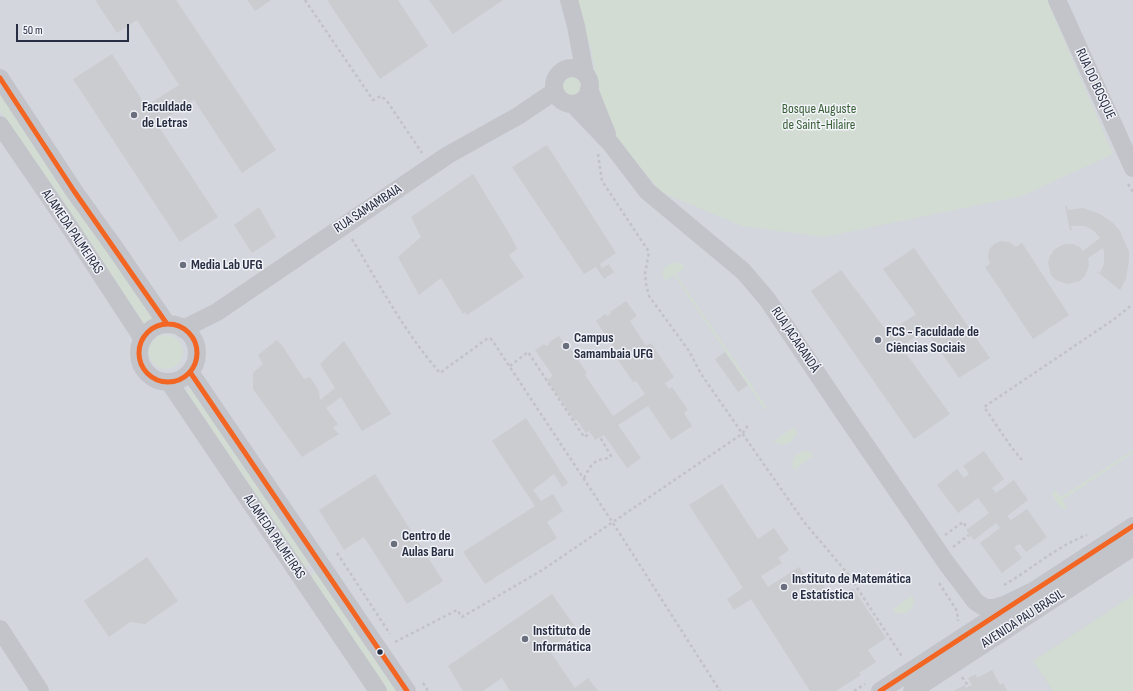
<!DOCTYPE html>
<meta charset="utf-8">
<style>
body{margin:0}
#map{position:relative;width:1133px;height:691px;overflow:hidden;background:#e3e5e8;font-family:"Sofia Sans Condensed",sans-serif}
canvas{display:block}
.scale{position:absolute;left:16px;top:24px;width:113px;height:18px;box-sizing:border-box;border:2px solid #292f43;border-top:0;padding-left:5px;font-size:12px;line-height:14px;white-space:nowrap;color:#292f43;-webkit-text-stroke:3px #f1f3f8;paint-order:stroke}
</style>
<div id="map">
<canvas width="1133" height="691"></canvas>
<div class="scale">50 m</div>
</div>
<script>
const g = document.querySelector('canvas').getContext('2d');
g.lineJoin = 'round';
function fill(path, color) { g.fillStyle = color; g.fill(path, 'evenodd'); }
function trace(path, color, width, dash) { g.strokeStyle = color; g.lineWidth = width; g.lineCap = dash ? 'butt' : 'round'; g.setLineDash(dash || []); g.stroke(path); }
function write(font, color, halo, rows, align = 'center') {
  g.font = font + ' "Sofia Sans Condensed",sans-serif'; g.lineWidth = 3; g.setLineDash([]); g.textBaseline = 'middle'; g.strokeStyle = halo; g.fillStyle = color; for (const [text, x, y, turn = 0] of rows) {
    g.save(); g.translate(x, y); g.rotate((+turn || 0) * Math.PI / 180); g.textAlign = isNaN(turn) ? turn : align; if (halo) g.strokeText(text, 0, 0); g.fillText(text, 0, 0); g.restore();
  }
}
fill(new Path2D(`
 M 0,0 L 1133,0 L 1133,691 L 0,691 Z`), '#d3d6dd');
fill(new Path2D(`
 M 574,0 L 1047,0 L 1113,154 L 1022,196 L 824,237 L 742,226 L 661,192 L 607,127 L 590,45 Z
 M562 86a11 11 0 1 1 22 0a11 11 0 1 1-22 0Z
 M 0,88 L 155,319 L 144,329 L 0,111 Z
 M 677,262 L 681,263 L 685,267 L 676,274 L 767,408 L 765,410 L 674,275 L 665,281 C 659,270 665,264 677,262 Z
 M149 352a17 17 0 1 1 34 0a17 17 0 1 1-34 0Z
 M 194,385 L 313,562 L 305,568 L 186,391 Z
 M 794,427 L 797,432 C 794,443 782,449 774,441 Z
 M 1133,450 L 1133,453 L 1062,500 L 1068,508 L 1064,509 L 1060,507 L 1052,495 L 1054,489 L 1061,497 Z
 M 806,451 L 810,452 L 813,456 L 794,470 C 790,460 796,452 806,451 Z
 M 318,570 L 399,691 L 387,691 L 310,576 Z
 M 912,595 C 919,608 903,620 892,610 Z
 M 1133,595 L 1133,691 L 1053,691 L 1033,661 Z`), '#d2dcd3');
fill(new Path2D(`
 M 95,0 L 176,0 L 276,150 L 242,173 L 194,100 L 157,124 L 218,217 L 180,242 L 73,79 L 112,54 L 146,106 L 179,85 L 137,20 L 117,33 Z
 M 247,0 L 271,0 L 255,11 Z
 M 327,0 L 398,0 L 428,46 L 380,79 Z
 M 429,0 L 503,0 L 453,34 Z
 M 547,145 L 616,253 L 600,264 L 602,268 L 609,264 L 614,272 L 604,279 L 596,267 L 584,274 L 512,167 Z
 M 473,174 L 513,240 L 517,249 L 509,255 L 524,277 L 467,315 L 465,312 L 463,314 L 441,278 L 419,295 L 398,257 L 421,237 L 411,217 Z
 M 1065,206 L 1067,206 L 1068,210 L 1083,208 L 1100,214 L 1113,223 L 1120,231 L 1129,252 L 1129,260 L 1126,279 L 1120,290 L 1096,271 L 1100,273 L 1104,264 L 1104,253 L 1103,248 L 1088,258 L 1089,265 L 1087,271 L 1084,277 L 1080,281 L 1067,284 L 1056,280 L 1051,275 L 1048,262 L 1050,256 L 1054,250 L 1060,246 L 1066,244 L 1073,244 L 1080,247 L 1083,251 L 1100,238 L 1095,232 L 1089,228 L 1084,226 L 1071,226 L 1072,230 L 1070,230 Z
 M 259,207 L 276,237 L 252,253 L 234,225 Z
 M 1001,241 L 1009,242 L 1016,247 L 1022,243 L 1069,315 L 1033,339 L 985,267 L 990,264 L 988,257 L 989,250 L 994,244 Z
 M 914,248 L 990,358 L 959,378 L 925,329 L 901,347 L 950,414 L 914,439 L 811,291 L 841,270 L 888,333 L 916,314 L 883,269 Z
 M 626,301 L 637,316 L 630,321 L 646,346 L 651,343 L 674,377 L 665,383 L 669,389 L 672,387 L 688,410 L 684,413 L 692,426 L 671,440 L 648,406 L 618,425 L 641,458 L 627,468 L 604,435 L 595,440 L 590,431 L 586,433 L 577,420 L 575,421 L 547,380 L 553,376 L 535,350 L 544,344 L 546,346 L 550,344 L 549,342 L 559,336 L 568,349 L 570,348 L 587,373 L 585,375 L 613,416 L 645,394 L 636,381 L 633,382 L 616,357 L 619,355 L 596,321 L 605,314 L 607,316 L 611,314 L 610,312 Z
 M 277,340 L 283,347 L 304,379 L 310,377 L 319,391 L 320,400 L 335,388 L 320,364 L 344,341 L 391,414 L 362,431 L 341,397 L 326,408 L 338,424 L 333,428 L 339,434 L 302,457 L 253,389 L 253,373 L 263,364 L 258,355 Z
 M 725,352 L 748,385 L 738,392 L 715,359 Z
 M 526,418 L 568,483 L 562,487 L 554,474 L 533,490 L 541,501 L 553,494 L 563,511 L 547,522 L 557,538 L 485,584 L 463,552 L 535,506 L 492,441 Z
 M 984,451 L 1004,479 L 992,488 L 996,493 L 1014,480 L 1028,500 L 1007,516 L 1011,520 L 1027,509 L 1047,537 L 1026,552 L 1020,544 L 1014,547 L 1022,558 L 1002,573 L 980,543 L 1000,528 L 996,523 L 974,540 L 966,530 L 989,513 L 978,498 L 958,513 L 937,485 L 957,469 L 964,478 L 969,474 L 963,466 Z
 M 375,474 L 443,581 L 407,604 L 364,537 L 344,550 L 319,510 Z
 M 722,484 L 758,539 L 774,528 L 789,550 L 778,558 L 782,563 L 761,576 L 768,587 L 799,567 L 807,578 L 816,573 L 833,600 L 853,588 L 886,638 L 868,650 L 876,662 L 859,673 L 861,675 L 836,691 L 810,691 L 751,599 L 734,610 L 727,599 L 743,588 L 689,505 Z
 M 147,557 L 178,601 L 145,624 L 130,622 L 109,637 L 84,601 Z
 M 552,594 L 576,628 L 549,650 L 575,688 L 588,678 L 598,691 L 510,691 L 502,678 L 483,691 L 463,691 L 448,666 Z
 M 992,670 L 1000,685 L 1003,683 L 1007,691 L 953,691 L 965,685 L 966,688 L 972,685 L 968,678 L 976,674 L 977,678 Z`), '#caccd0');
trace(new Path2D(`
 M 305,0 L 373,100 L 381,96 L 387,101 L 422,153
 M 598,154 L 602,181 L 649,252 L 645,274 L 646,284 L 649,296 L 689,351 L 701,374 L 804,522 L 848,574 L 903,658
 M 1128,184 L 1133,192
 M 352,239 C 379,284 405,333 440,373 L 488,338 L 491,339 L 494,343 L 613,523 L 720,691
 M 510,366 L 528,352 L 584,437 L 591,433
 M 1022,460 L 1012,448 L 984,407 L 1113,320 L 1133,304
 M 584,478 C 588,471 591,463 599,460 C 603,459 607,459 611,456 L 600,437
 M 945,535 L 963,522 L 967,528
 M 953,547 L 969,535
 M 337,553 L 390,634
 M 939,583 L 957,611 L 958,621
 M 1004,585 C 1032,569 1057,546 1087,535
 M 395,642 L 457,610 L 462,617 L 544,569 L 742,434 L 749,424
 M 962,677 L 969,687
 M 423,683 L 428,691
 M 854,691 L 865,684`), '#c2c3c8', 2.5, [3, 3]);
trace(new Path2D(`
 M 569,0 L 576,26 L 585,74
 M 1057,0 L 1133,168
 M554 86a18 18 0 1 1 36 0a18 18 0 1 1-36 0Z
 M 0,78 L 74,191 L 117,251 L 167,324
 M 589,89 L 607,134
 M 573,104 L 611,144 L 647,191 L 743,271 L 767,299 L 841,409 L 947,564 L 975,601 C 979,604 983,608 989,608 C 1000,609 1020,597 1031,592
 M 0,125 L 63,217 L 143,339
 M139 353a29 29 0 1 1 58 0a29 29 0 1 1-58 0Z
 M 183,329 L 217,312 L 448,155 L 518,116 L 555,91
 M 190,372 L 407,691
 M 169,382 L 378,691
 M 0,629 L 40,691
 M 880,691 L 1133,526
 M 912,691 L 1133,547`), '#c3c4ca', 18);
trace(new Path2D(`
 M 0,78 L 74,191 L 167,324
 M139 353a29 29 0 1 1 58 0a29 29 0 1 1-58 0Z
 M 190,372 L 407,691
 M 880,691 L 1133,526`), '#f26522', 5);
for (const [x, y, r, color] of [
 [134,115,4,"#6a6f7d"],
 [183,265,4,"#6a6f7d"],
 [878,340,4,"#6a6f7d"],
 [566,346,4,"#6a6f7d"],
 [394,544,4,"#6a6f7d"],
 [784,587,4,"#6a6f7d"],
 [525,639,4,"#6a6f7d"],
 [380,652,3.5,"#292f43"]
]) { const dot = new Path2D(); dot.arc(x, y, r, 0, 2 * Math.PI); g.fillStyle = color; g.fill(dot); trace(dot, '#f1f3f8', 1.5); }
write('14px', '#292f43', '#f1f3f8', [
 ["RUA DO BOSQUE",1095,84,65],
 ["RUA SAMAMBAIA",368,209,-33],
 ["ALAMEDA PALMEIRAS",72,232,56],
 ["RUA JACARANDÁ",795,340,56],
 ["ALAMEDA PALMEIRAS",274,537,56],
 ["AVENIDA PAU BRASIL",1023,619,-33]
]);
write('bold 14px', '#292f43', '#f1f3f8', [
 ["Faculdade",142,107],
 ["de Letras",142,123],
 ["Media Lab UFG",191,265],
 ["FCS - Faculdade de",886,332],
 ["Ciências Sociais",886,348],
 ["Campus",574,338],
 ["Samambaia UFG",574,354],
 ["Centro de",402,536],
 ["Aulas Baru",402,552],
 ["Instituto de Matemática",792,579],
 ["e Estatística",792,595],
 ["Instituto de",533,631],
 ["Informática",533,647]
], 'left');
write('14px', '#385f36', '#f1f3f8', [
 ["Bosque Auguste",819,109],
 ["de Saint-Hilaire",819,125]
]);
</script>
